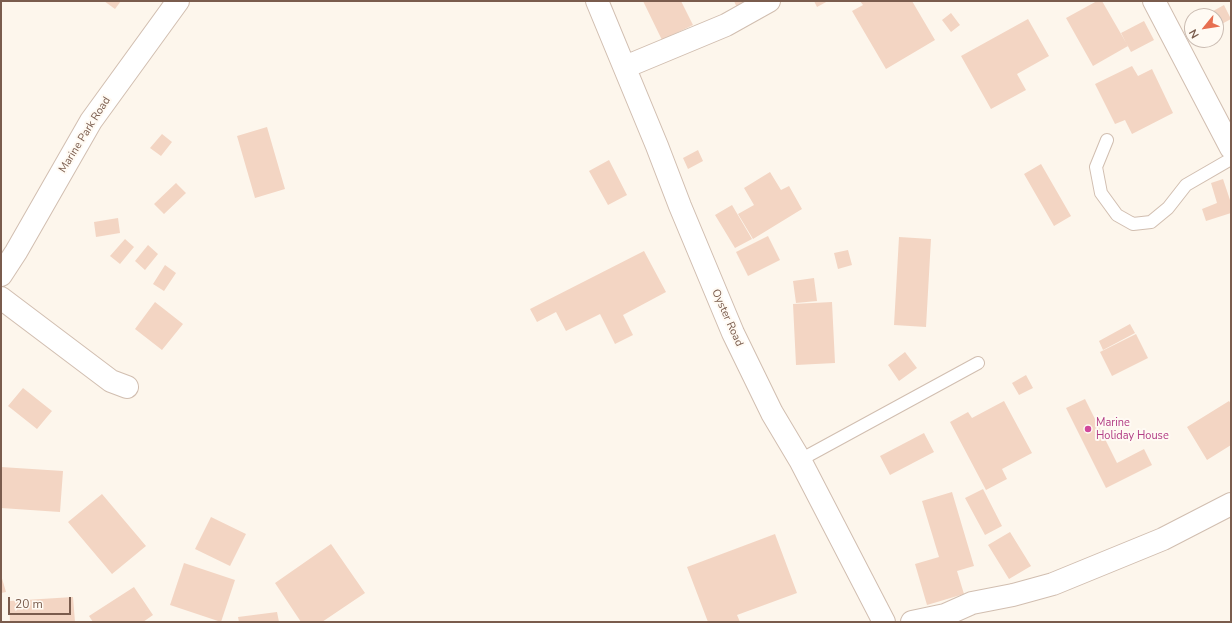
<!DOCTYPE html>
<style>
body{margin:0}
#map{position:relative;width:1232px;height:623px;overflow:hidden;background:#fdf6ec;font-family:"Nunito Sans",sans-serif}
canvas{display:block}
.frame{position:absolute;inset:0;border:2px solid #7a5c4d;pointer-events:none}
.north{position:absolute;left:1184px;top:8px;width:40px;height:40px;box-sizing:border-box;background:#fffaf3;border:1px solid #cabbb1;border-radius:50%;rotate:240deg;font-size:11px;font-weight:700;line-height:16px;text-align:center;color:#7a5c4d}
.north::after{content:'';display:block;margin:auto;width:14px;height:18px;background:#e76f51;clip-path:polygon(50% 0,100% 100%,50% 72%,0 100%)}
.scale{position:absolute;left:8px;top:597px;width:63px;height:18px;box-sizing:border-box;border:2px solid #7a5c4d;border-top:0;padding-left:5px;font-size:12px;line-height:14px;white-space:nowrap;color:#7a5c4d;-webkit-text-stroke:3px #fffaf3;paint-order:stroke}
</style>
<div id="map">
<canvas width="1232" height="623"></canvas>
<div class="frame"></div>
<div class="north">N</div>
<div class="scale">20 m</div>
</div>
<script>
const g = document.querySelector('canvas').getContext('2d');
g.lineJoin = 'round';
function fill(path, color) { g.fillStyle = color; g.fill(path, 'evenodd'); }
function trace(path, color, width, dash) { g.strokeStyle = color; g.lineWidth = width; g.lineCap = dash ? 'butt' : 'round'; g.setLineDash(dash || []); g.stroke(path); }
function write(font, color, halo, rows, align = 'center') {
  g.font = font + ' "Nunito Sans",sans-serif'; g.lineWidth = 4; g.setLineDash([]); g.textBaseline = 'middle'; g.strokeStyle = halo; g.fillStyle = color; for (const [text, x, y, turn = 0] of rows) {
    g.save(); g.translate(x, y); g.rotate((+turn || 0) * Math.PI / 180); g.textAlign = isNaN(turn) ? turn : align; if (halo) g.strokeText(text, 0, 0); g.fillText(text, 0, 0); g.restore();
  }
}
fill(new Path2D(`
 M 104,1 L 121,1 L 115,9 Z
 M 643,1 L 681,1 L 693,25 L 662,40 Z
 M 734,1 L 760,1 L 738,10 Z
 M 814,1 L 828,1 L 817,7 Z
 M 860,1 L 912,1 L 935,40 L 886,69 L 852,11 L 863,5 Z
 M 1097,1 L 1102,1 L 1128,46 L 1093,66 L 1066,18 Z
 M 1224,5 L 1231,19 L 1216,27 L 1216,16 L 1204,16 Z
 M 951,13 L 960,25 L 951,32 L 942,20 Z
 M 1028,19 L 1049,56 L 1017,74 L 1026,90 L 991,109 L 961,56 Z
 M 1144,21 L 1154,40 L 1131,52 L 1121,33 Z
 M 1132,66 L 1138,76 L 1152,69 L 1173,113 L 1132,134 L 1125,120 L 1115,124 L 1095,84 Z
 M 267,127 L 285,189 L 255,198 L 237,136 Z
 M 162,134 L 172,142 L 161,156 L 150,148 Z
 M 698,150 L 703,161 L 688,169 L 683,158 Z
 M 609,160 L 627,195 L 608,205 L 589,171 Z
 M 1041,164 L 1071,216 L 1054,226 L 1024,174 Z
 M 770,172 L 781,190 L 789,186 L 802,209 L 753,239 L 738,214 L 754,205 L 744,188 Z
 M 1223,179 L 1231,203 L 1231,213 L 1206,221 L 1202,209 L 1217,203 L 1211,183 Z
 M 176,183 L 186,193 L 164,214 L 154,204 Z
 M 732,205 L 752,239 L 735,248 L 715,215 Z
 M 118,218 L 120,233 L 96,237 L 94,222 Z
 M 768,236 L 780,260 L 748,276 L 736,252 Z
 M 899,237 L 931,239 L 926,327 L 894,325 Z
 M 125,239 L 134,247 L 120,264 L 110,256 Z
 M 148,245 L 158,254 L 145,270 L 135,261 Z
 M 848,250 L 852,265 L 838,269 L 834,253 Z
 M 644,251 L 666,292 L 623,315 L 633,335 L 615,344 L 600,314 L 566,331 L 556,312 L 537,322 L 530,309 Z
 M 165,265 L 176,273 L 164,291 L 153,284 Z
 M 814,278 L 817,301 L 796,303 L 793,281 Z
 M 155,302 L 183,324 L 162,350 L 135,329 Z
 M 832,302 L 835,363 L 796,365 L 793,304 Z
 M 1130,324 L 1135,333 L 1103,350 L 1099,341 Z
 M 1136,334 L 1148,358 L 1112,376 L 1100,352 Z
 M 905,352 L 917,368 L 899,381 L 888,365 Z
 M 1026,375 L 1033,388 L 1019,395 L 1012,383 Z
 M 23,388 L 52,411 L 37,429 L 8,406 Z
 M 1085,399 L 1117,463 L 1144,449 L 1152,465 L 1106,488 L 1066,408 Z
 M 1004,401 L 1032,453 L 1002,469 L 1007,479 L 986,490 L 950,422 L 968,412 L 972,418 Z
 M 1229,401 L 1231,404 L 1231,445 L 1207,460 L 1187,427 Z
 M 924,433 L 934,452 L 890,475 L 880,456 Z
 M 1,467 L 63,471 L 60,512 L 1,508 Z
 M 983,489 L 1002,526 L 985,535 L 965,498 Z
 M 952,492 L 974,566 L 957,571 L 964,594 L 927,605 L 915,564 L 939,557 L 922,501 Z
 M 102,494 L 146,546 L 112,574 L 68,522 Z
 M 211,517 L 246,534 L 230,566 L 195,549 Z
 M 1010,532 L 1031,566 L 1009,579 L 988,545 Z
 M 775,534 L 797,593 L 737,615 L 740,622 L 708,622 L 687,567 Z
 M 331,544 L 365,593 L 322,622 L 301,622 L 275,583 Z
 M 184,563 L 235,580 L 221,622 L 170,605 Z
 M 1,575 L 6,592 L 1,593 Z
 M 134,587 L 153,615 L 143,622 L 93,622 L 89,616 Z
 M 73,597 L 75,622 L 10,622 L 9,601 Z
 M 277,612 L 279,622 L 239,622 L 238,617 Z`), '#f3d5c3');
const service = new Path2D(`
 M 1107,140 L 1096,167 L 1101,193 L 1117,215 L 1133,224 L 1151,222 L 1168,208 L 1186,185 L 1231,159
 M 800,460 L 978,363`);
const minor = new Path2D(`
 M 597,1 L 657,146 L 680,206 L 733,333 L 772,413 L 800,460 L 884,622
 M 1154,1 L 1231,148
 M 625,67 L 726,25 L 769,1
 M 1,275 L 16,252 L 91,121 L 178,1
 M 1,298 L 111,381 L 127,387
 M 912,622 L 945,615 L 972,603 L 1013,595 L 1053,584 L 1163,539 L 1231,504`);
trace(service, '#d1beb0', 14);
trace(minor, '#d1beb0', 24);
trace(service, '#fff', 12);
trace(minor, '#fff', 22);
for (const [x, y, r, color] of [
 [1088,429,4,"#d1479c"]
]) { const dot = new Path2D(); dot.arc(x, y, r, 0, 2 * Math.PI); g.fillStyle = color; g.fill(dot); trace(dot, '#fffaf3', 1.5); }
write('11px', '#7a5c4d', '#fffaf3', [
 ["Marine Park Road",85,135,-58],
 ["Oyster Road",727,318,66]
]);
write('11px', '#b23c85', '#fffaf3', [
 ["Marine",1096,423],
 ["Holiday House",1096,436]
], 'left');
</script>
